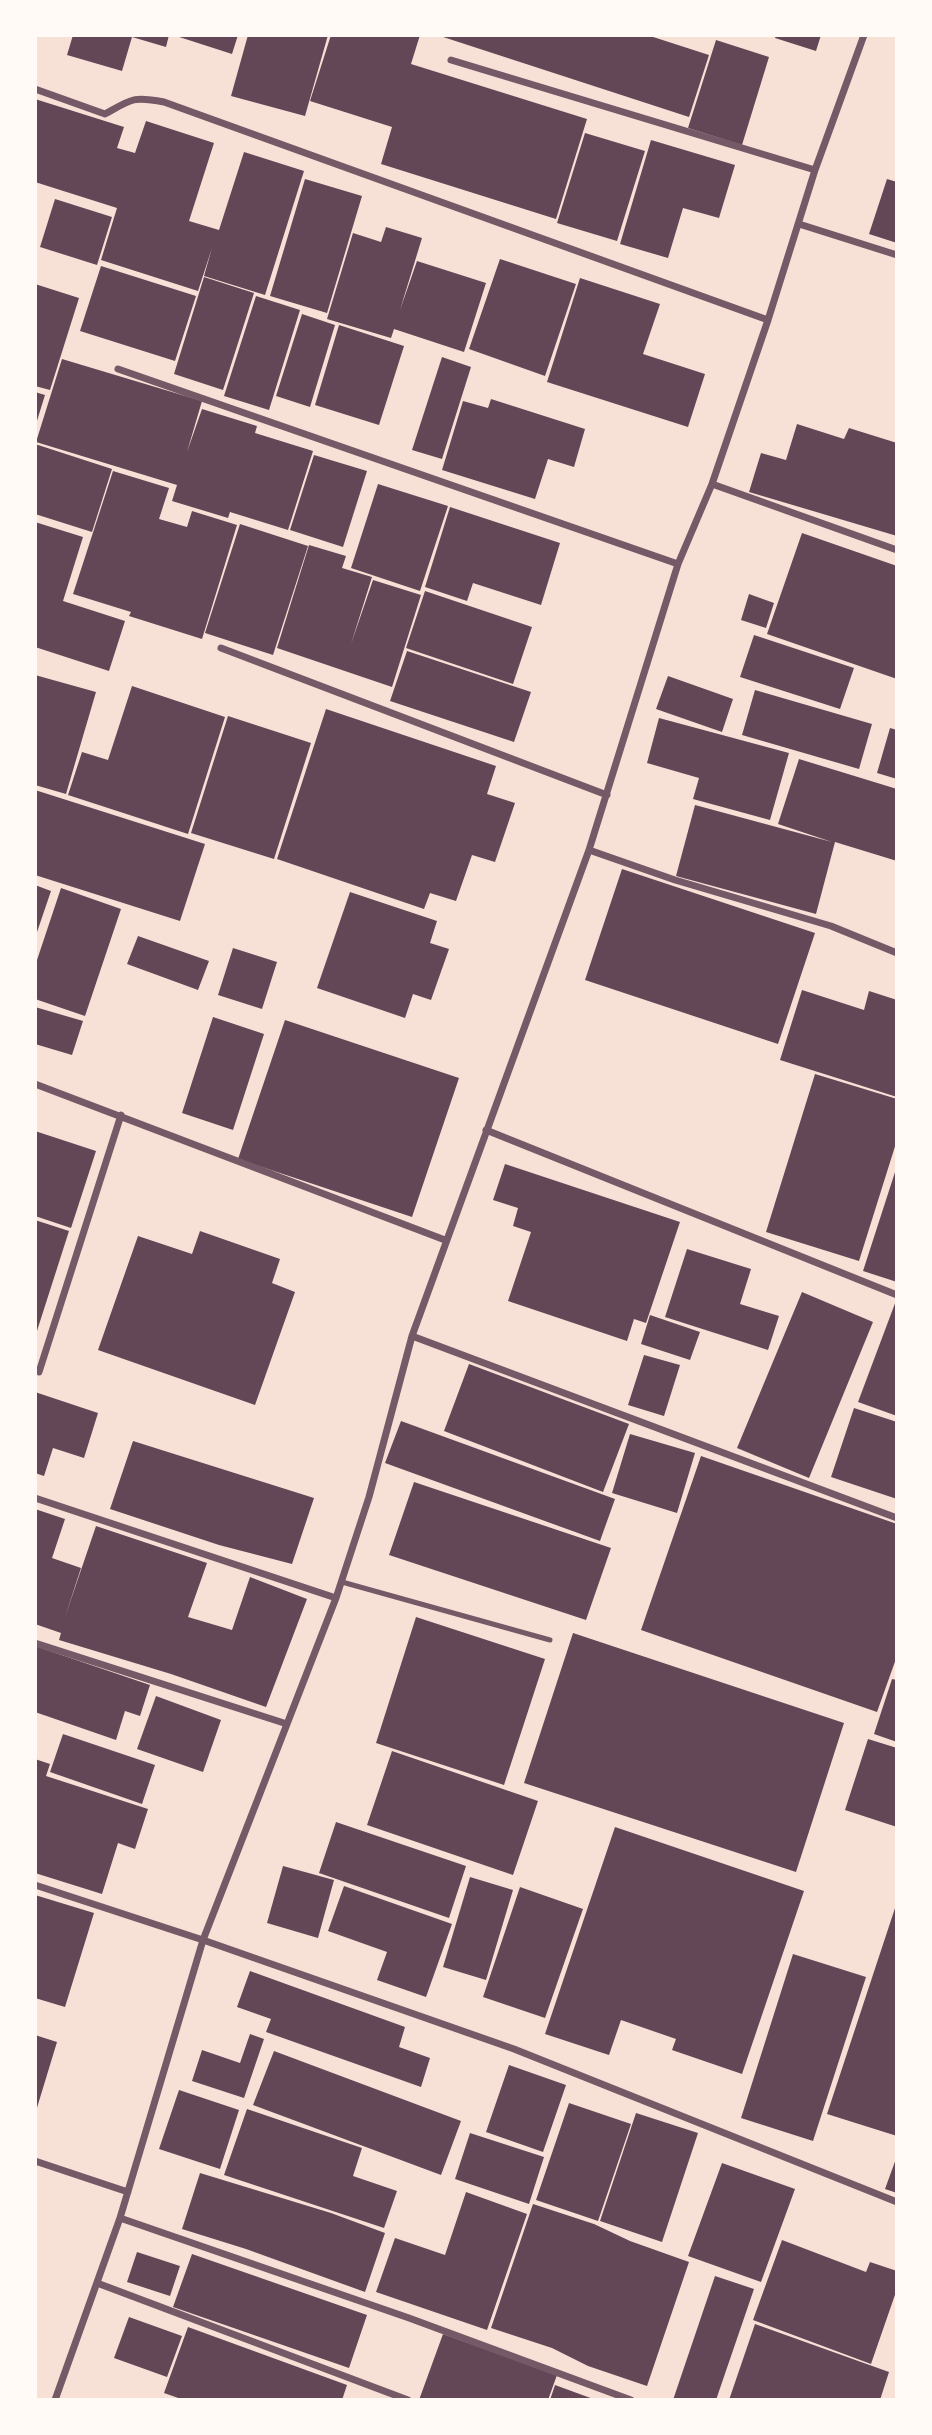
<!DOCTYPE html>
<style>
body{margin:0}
#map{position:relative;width:932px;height:2435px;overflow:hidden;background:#f7e1d7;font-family:"Varela Round",sans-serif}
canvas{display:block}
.frame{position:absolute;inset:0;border:37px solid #fffaf5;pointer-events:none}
</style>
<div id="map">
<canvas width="932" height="2435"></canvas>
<div class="frame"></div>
</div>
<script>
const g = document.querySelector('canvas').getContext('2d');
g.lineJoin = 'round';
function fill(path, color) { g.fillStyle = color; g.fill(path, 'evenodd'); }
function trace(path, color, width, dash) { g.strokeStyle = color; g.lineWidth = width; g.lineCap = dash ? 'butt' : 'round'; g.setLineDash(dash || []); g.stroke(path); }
fill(new Path2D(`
 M 73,35 L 169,35 L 166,47 L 132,37 L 122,71 L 67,55 Z
 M 173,35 L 238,35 L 232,54 Z
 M 248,35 L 328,35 L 305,116 L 231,96 Z
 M 331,35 L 420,35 L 411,64 L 587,119 L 556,219 L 381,164 L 392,127 L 310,101 Z
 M 437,35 L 647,35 L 709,55 L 689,117 Z
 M 776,35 L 821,35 L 816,51 L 775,38 Z
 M 716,40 L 769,57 L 742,145 L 688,128 Z
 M 35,99 L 124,127 L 117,148 L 135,153 L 146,121 L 214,143 L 189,221 L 219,230 L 244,152 L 304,171 L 265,295 L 204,276 L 212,248 L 198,291 L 101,260 L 117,208 L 35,182 Z
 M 585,133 L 645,151 L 617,241 L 557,223 Z
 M 651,140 L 735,165 L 719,218 L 683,208 L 668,258 L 620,244 Z
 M 305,179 L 362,196 L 327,313 L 270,296 Z
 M 887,179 L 897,182 L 897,243 L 869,234 Z
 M 55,199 L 112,217 L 97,265 L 40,247 Z
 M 386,227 L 422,238 L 400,310 L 417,261 L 486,283 L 464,352 L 394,329 L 391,338 L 327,319 L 353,233 L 381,242 Z
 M 500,259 L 576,284 L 545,376 L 469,349 Z
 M 101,266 L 196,296 L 175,361 L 80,331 Z
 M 204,277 L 254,293 L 223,390 L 174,374 Z
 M 580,278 L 660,304 L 643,354 L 705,374 L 688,427 L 547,382 Z
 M 35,284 L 79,298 L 50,390 L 35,386 Z
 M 256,296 L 300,310 L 269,410 L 224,396 Z
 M 302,314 L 335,325 L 310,407 L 276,396 Z
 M 339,325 L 404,346 L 379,425 L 315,405 Z
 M 442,357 L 471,367 L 442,459 L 412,450 Z
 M 62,359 L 202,401 L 187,452 L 202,409 L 257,426 L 255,433 L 313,451 L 288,530 L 230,512 L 228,518 L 172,501 L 177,485 L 36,442 Z
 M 35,392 L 45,395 L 36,424 L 35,424 Z
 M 491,399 L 585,429 L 574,467 L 548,459 L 535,499 L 442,470 L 463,401 L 488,408 Z
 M 797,424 L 844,439 L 849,428 L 897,443 L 897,536 L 749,492 L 761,453 L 786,460 Z
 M 35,444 L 112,469 L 92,532 L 35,514 Z
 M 314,455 L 367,471 L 343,547 L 290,530 Z
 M 113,471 L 169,488 L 159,519 L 187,527 L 192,511 L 237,525 L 202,639 L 129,616 L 131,612 L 73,594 Z
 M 378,484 L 448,506 L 420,591 L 351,568 Z
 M 450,507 L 560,543 L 541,605 L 473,583 L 467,601 L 425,587 Z
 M 35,522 L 83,537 L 63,601 L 125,621 L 109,671 L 35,647 Z
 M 240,524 L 308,546 L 273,655 L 205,633 Z
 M 802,533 L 897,566 L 897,679 L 767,634 Z
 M 309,545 L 346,556 L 342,568 L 372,577 L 351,644 L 373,580 L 421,595 L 392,687 L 277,648 Z
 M 425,591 L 532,627 L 513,684 L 406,648 Z
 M 749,594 L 774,603 L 766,628 L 741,620 Z
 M 754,635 L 854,668 L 840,709 L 740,677 Z
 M 407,651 L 531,692 L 514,742 L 390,701 Z
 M 35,675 L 96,692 L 66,794 L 35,785 Z
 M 668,676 L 733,699 L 722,732 L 656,709 Z
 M 132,686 L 225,717 L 188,834 L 68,795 L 82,752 L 108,760 Z
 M 755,690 L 872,724 L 859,769 L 742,735 Z
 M 326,709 L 496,766 L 487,794 L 515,803 L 495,862 L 472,855 L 456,901 L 430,893 L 424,909 L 277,859 Z
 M 228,716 L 311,743 L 274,859 L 191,833 Z
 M 659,718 L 789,753 L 770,820 L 693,799 L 699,778 L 647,763 Z
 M 890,728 L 897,730 L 897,779 L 877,773 Z
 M 799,759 L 897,789 L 897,861 L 835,842 L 816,914 L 676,876 L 695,805 L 832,842 L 778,824 Z
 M 35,790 L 205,844 L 180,921 L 35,875 Z
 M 622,869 L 815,933 L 778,1044 L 585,980 Z
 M 35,885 L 51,891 L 35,938 Z
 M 61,888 L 121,909 L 85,1016 L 35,999 L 35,966 Z
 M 350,892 L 437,921 L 430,943 L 449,949 L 431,1000 L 413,994 L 405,1018 L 317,988 Z
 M 138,936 L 209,961 L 198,990 L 127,964 Z
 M 233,948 L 277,962 L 262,1009 L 218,995 Z
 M 802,990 L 864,1010 L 869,991 L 897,1000 L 897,1097 L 780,1060 Z
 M 35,1007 L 83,1021 L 72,1055 L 35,1044 Z
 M 213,1017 L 264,1034 L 233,1130 L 182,1113 Z
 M 285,1020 L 459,1078 L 412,1217 L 238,1159 Z
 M 815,1074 L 897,1099 L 897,1140 L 859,1261 L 766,1232 Z
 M 35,1131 L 96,1151 L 71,1228 L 35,1216 Z
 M 505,1164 L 680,1222 L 646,1323 L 634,1319 L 627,1341 L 508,1301 L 531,1232 L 513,1226 L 518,1208 L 493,1200 Z
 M 896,1169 L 897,1169 L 897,1282 L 863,1271 Z
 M 35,1220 L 69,1231 L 36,1334 L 35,1334 Z
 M 200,1231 L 280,1259 L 272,1283 L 295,1292 L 255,1405 L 98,1350 L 138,1236 L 192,1254 Z
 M 687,1249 L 751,1269 L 740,1304 L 779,1316 L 768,1350 L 665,1317 Z
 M 802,1292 L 873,1322 L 809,1478 L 737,1448 Z
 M 897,1298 L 897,1416 L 858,1402 Z
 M 650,1315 L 700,1332 L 690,1360 L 641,1344 Z
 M 644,1355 L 680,1365 L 664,1416 L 628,1405 Z
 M 469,1364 L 629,1424 L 603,1492 L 444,1431 Z
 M 35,1392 L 98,1413 L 84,1458 L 53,1448 L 44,1476 L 35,1473 Z
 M 854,1408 L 897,1422 L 897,1499 L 831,1477 Z
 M 401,1421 L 615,1499 L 600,1541 L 385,1463 Z
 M 630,1434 L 695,1453 L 677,1513 L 612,1493 Z
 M 133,1441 L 314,1498 L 292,1564 L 219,1545 L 110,1509 Z
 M 701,1456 L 897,1524 L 897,1656 L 877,1712 L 641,1630 Z
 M 414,1482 L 611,1548 L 586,1620 L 389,1555 Z
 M 35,1509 L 65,1519 L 52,1558 L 81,1568 L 65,1617 L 96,1526 L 207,1563 L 188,1617 L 232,1630 L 250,1577 L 307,1599 L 266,1707 L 171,1674 L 59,1640 L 61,1633 L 35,1624 Z
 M 416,1617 L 545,1659 L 504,1785 L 376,1743 Z
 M 573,1633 L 844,1723 L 796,1872 L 524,1783 Z
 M 35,1646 L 150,1685 L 140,1716 L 125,1711 L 116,1740 L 35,1712 Z
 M 892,1679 L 897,1680 L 897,1742 L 874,1734 Z
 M 156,1696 L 221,1720 L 203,1772 L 137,1749 Z
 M 63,1734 L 155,1765 L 142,1804 L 50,1772 Z
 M 868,1739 L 897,1748 L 897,1827 L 845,1810 Z
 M 392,1751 L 538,1801 L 513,1875 L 367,1825 Z
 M 35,1759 L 50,1764 L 46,1776 L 148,1809 L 135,1849 L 118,1843 L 102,1894 L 35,1873 Z
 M 336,1822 L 466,1866 L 449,1918 L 319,1873 Z
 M 615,1827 L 804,1891 L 742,2074 L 672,2050 L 676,2039 L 621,2020 L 609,2055 L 545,2034 Z
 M 283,1866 L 334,1880 L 318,1938 L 267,1923 Z
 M 470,1877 L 513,1890 L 486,1980 L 443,1967 Z
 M 344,1886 L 452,1924 L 426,1997 L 377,1980 L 387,1952 L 328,1931 Z
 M 520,1887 L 583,1909 L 545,2018 L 483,1997 Z
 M 35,1895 L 94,1913 L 65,2007 L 35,1998 Z
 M 897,1902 L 897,2136 L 827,2114 Z
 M 793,1954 L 866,1977 L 813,2141 L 741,2118 Z
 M 250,1971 L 405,2027 L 399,2047 L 430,2058 L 421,2087 L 266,2032 L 271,2019 L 237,2007 Z
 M 250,2034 L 264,2039 L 244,2098 L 192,2081 L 202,2050 L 240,2063 Z
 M 35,2035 L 57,2042 L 36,2111 L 35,2111 Z
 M 274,2051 L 461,2121 L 441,2175 L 253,2105 Z
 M 509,2065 L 566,2085 L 543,2152 L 486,2132 Z
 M 179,2090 L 239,2110 L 220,2169 L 159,2149 Z
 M 569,2103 L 631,2124 L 598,2221 L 536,2200 Z
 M 247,2109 L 362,2148 L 353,2176 L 397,2191 L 384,2228 L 224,2175 Z
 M 636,2113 L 698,2133 L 662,2242 L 600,2221 Z
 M 470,2133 L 544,2157 L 529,2204 L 455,2179 Z
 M 897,2156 L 897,2193 L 885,2189 Z
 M 722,2163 L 795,2189 L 761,2282 L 688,2256 Z
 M 200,2173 L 331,2213 L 385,2233 L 365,2292 L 246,2249 L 182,2229 Z
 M 466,2192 L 527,2214 L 487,2330 L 376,2292 L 395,2238 L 445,2255 Z
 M 533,2204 L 594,2224 L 630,2241 L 689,2262 L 647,2386 L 588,2366 L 552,2348 L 491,2328 Z
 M 782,2240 L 866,2272 L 870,2262 L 897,2271 L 897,2289 L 871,2364 L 753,2320 Z
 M 137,2252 L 180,2266 L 170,2296 L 127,2282 Z
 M 192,2254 L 367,2315 L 349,2368 L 173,2307 Z
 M 715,2276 L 754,2289 L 716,2400 L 673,2400 Z
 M 129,2317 L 182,2336 L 167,2377 L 114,2358 Z
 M 755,2324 L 889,2372 L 880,2400 L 729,2400 Z
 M 188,2327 L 347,2385 L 342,2400 L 184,2400 L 164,2393 Z
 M 443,2334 L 557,2375 L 548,2400 L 419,2400 Z
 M 555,2385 L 596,2400 L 550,2400 Z`), '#644757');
trace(new Path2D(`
 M 342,1582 L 550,1640`), '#755966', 5);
trace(new Path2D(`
 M 451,60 L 815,170
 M 35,89 L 105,114 C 132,99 133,96 164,102 L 768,320
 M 799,224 L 897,255
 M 118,369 L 678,564
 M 712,484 L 897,550
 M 221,648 L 607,795
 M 589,850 L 675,880 L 831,926 L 897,953
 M 35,1084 L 445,1240
 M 486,1130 L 897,1295
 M 412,1336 L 897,1518
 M 39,1372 L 121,1115
 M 35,1498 L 336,1598
 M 35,1643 L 287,1724
 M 35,1885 L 203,1940 L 514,2049 L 897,2202
 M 35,2161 L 128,2192
 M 120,2218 L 409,2318 L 631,2400
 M 97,2283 L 408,2400
 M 55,2400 L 120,2218 L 203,1940 L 336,1598 L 369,1497 L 412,1336 L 589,850 L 678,564 L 712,484 L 768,320 L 815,170 L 864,35`), '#755966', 7);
</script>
